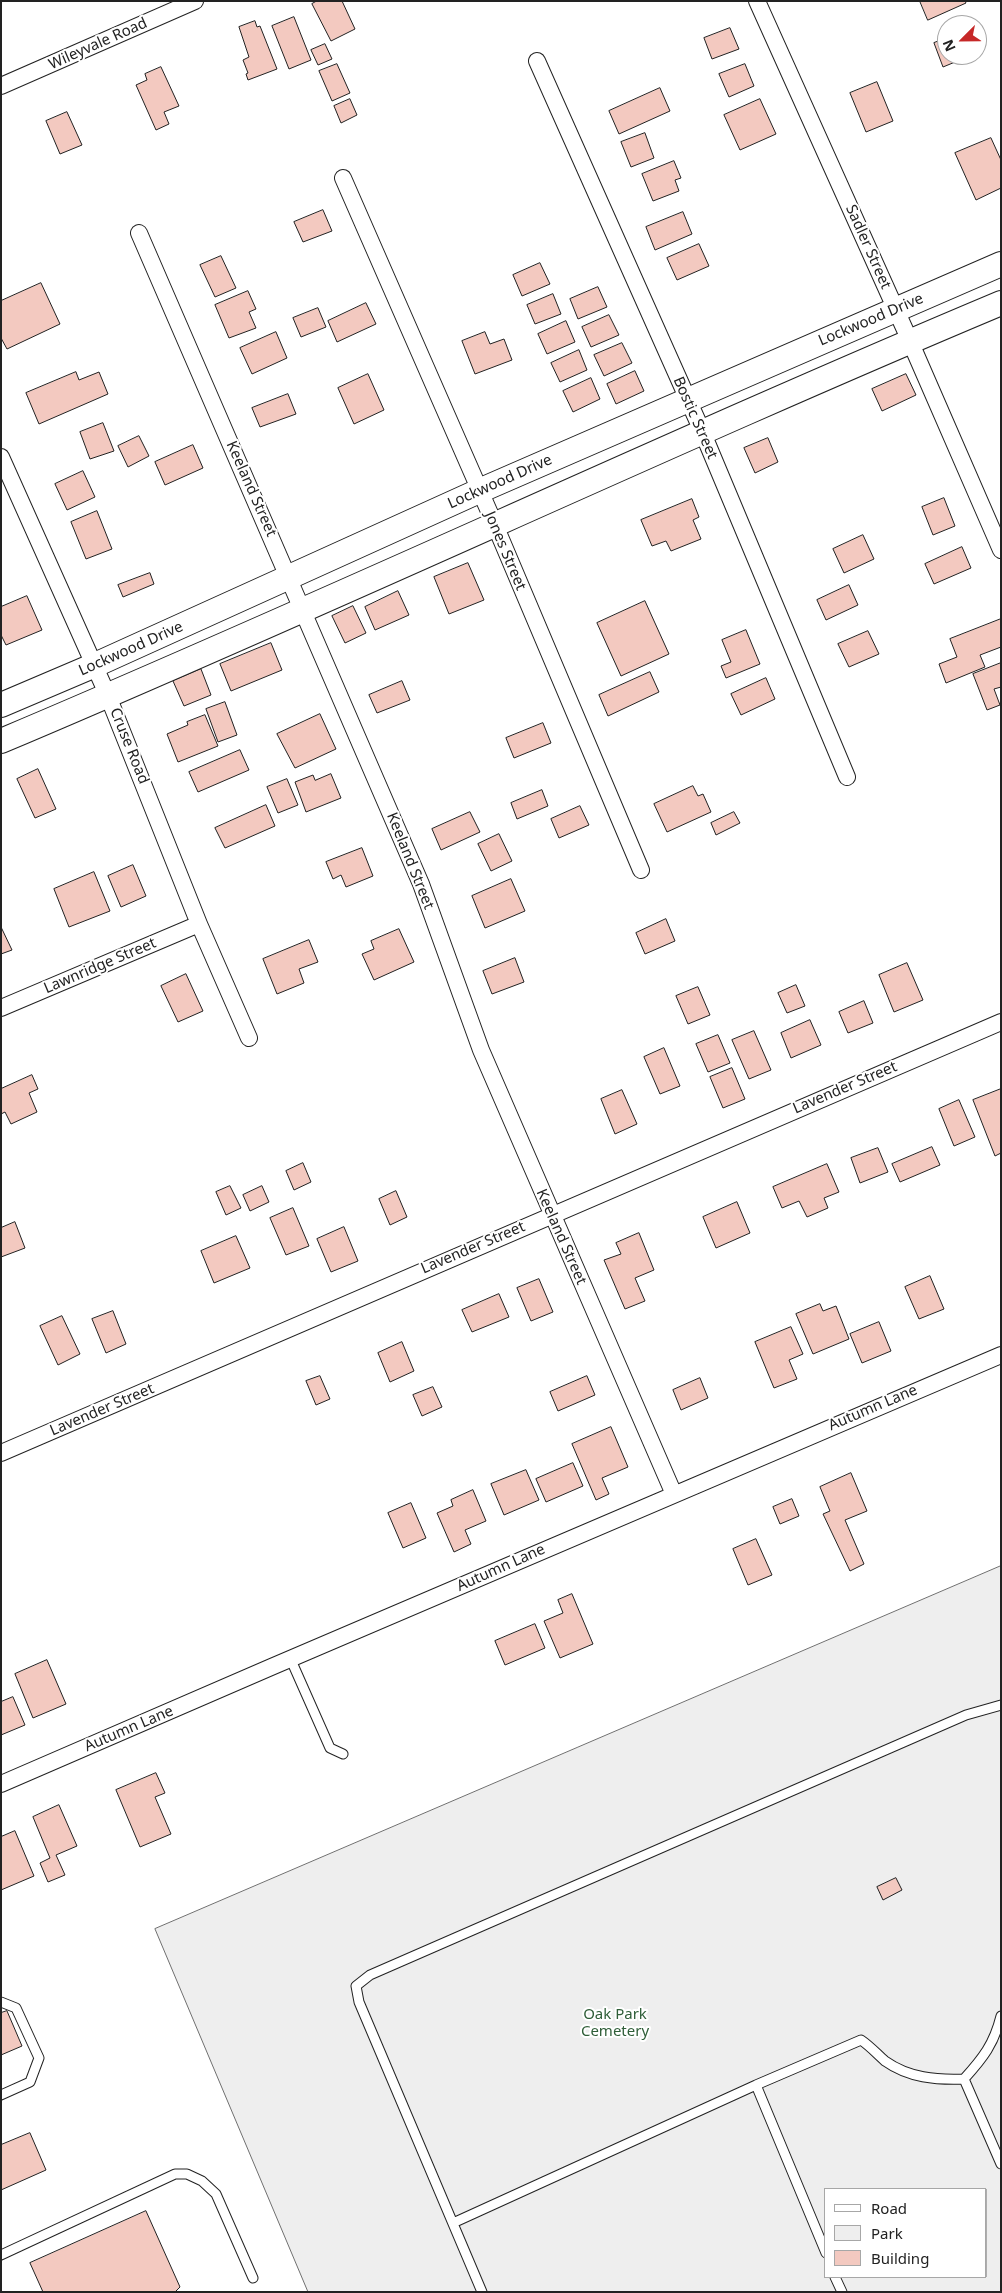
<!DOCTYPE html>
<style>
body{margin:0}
#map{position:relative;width:1002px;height:2293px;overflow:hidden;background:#fff;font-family:"Noto Sans",sans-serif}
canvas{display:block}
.frame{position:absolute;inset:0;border:2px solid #222;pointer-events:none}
.legend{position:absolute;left:824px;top:2188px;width:162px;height:90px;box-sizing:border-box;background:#fff;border:1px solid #a7a7a7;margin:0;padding:6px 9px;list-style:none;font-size:15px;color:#222}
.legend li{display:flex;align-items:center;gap:10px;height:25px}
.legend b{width:25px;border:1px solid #a7a7a7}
.north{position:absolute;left:937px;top:15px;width:50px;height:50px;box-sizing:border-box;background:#fff;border:1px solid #a7a7a7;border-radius:50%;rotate:247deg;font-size:14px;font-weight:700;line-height:20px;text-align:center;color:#222}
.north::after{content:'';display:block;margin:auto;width:18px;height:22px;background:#c62828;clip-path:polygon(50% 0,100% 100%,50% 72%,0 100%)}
</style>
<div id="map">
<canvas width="1002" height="2293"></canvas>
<div class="frame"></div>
<ul class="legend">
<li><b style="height:6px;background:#fff"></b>Road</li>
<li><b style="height:14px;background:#eee"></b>Park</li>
<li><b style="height:14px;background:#f3c9c0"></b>Building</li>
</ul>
<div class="north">N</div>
</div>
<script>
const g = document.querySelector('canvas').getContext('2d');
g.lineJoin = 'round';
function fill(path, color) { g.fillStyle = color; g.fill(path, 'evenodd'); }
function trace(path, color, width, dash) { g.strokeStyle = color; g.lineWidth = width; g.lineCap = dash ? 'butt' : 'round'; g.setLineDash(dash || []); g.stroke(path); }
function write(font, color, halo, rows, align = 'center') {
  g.font = font + ' "Noto Sans",sans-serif'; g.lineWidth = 4; g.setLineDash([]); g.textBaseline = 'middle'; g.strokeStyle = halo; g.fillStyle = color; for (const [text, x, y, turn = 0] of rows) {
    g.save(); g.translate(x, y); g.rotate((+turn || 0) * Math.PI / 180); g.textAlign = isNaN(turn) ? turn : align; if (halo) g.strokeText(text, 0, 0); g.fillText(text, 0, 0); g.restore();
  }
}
const green = new Path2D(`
 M 1001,1566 L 1001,2292 L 308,2292 L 155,1929 ZM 826,2189 L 986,2189 L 986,2277 L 826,2277 Z`);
fill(green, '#eee');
trace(green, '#6f6f6f', 1);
const building = new Path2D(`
 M 317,1 L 342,1 L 355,29 L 331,41 L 312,4 Z
 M 920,1 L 965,1 L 966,3 L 928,20 Z
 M 294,17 L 311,60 L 289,69 L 272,26 Z
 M 255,21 L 257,27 L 260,26 L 277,69 L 248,80 L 246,74 L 248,73 L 243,60 L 249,57 L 239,27 Z
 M 730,28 L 739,49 L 712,59 L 704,38 Z
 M 947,38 L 947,55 L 958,55 L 960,60 L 943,67 L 934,43 Z
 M 325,44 L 332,59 L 318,65 L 311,50 Z
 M 337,64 L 350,93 L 332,101 L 319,71 Z
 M 745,64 L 754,86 L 729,97 L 719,74 Z
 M 161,67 L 179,106 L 164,112 L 169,124 L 156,130 L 136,85 L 147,80 L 145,74 Z
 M 877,82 L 893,121 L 866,132 L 850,93 Z
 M 660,88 L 670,111 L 619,134 L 609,111 Z
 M 350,99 L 357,115 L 341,123 L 334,106 Z
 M 760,99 L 776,134 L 740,150 L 724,115 Z
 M 67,112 L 82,145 L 60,154 L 46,121 Z
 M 645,133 L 654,158 L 631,167 L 621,142 Z
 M 991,138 L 1001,160 L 1001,188 L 976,200 L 955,153 Z
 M 674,161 L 681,178 L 675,180 L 679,191 L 653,201 L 642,174 Z
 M 323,210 L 332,231 L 303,242 L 294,222 Z
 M 683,212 L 692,234 L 655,250 L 646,227 Z
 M 699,244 L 709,266 L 677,280 L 667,258 Z
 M 221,256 L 236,288 L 215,297 L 200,265 Z
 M 540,263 L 550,284 L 522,296 L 513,275 Z
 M 41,283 L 60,324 L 7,349 L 1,338 L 1,301 Z
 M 598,287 L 607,307 L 578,319 L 570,299 Z
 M 248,291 L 256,309 L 249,312 L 256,328 L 229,338 L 215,305 Z
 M 553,294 L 561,314 L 535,324 L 527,305 Z
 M 366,303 L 376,324 L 337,342 L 328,321 Z
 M 318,308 L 326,327 L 301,337 L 293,318 Z
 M 609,315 L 619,335 L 591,347 L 582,327 Z
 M 566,321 L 575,342 L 547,354 L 538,334 Z
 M 276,332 L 287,358 L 252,374 L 240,348 Z
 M 485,332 L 490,344 L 504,339 L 512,360 L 475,374 L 462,341 Z
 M 622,343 L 632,363 L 604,376 L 594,355 Z
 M 579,350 L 587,370 L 560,382 L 551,363 Z
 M 635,371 L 644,391 L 616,404 L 607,384 Z
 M 76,372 L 79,380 L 99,372 L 108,394 L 39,424 L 26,393 Z
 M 368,374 L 384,410 L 354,424 L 338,388 Z
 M 906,374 L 916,395 L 882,411 L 872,389 Z
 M 591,378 L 600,399 L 573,412 L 563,391 Z
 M 288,394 L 296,414 L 260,427 L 252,408 Z
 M 103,423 L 114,451 L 90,459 L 80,432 Z
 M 139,436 L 149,456 L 128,467 L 118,446 Z
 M 768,438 L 778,462 L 755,473 L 744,448 Z
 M 193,445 L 203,468 L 165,485 L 155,462 Z
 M 83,471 L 95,497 L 67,510 L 55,484 Z
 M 944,498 L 955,526 L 933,535 L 922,507 Z
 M 692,499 L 699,517 L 693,520 L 701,539 L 671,551 L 666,541 L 652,546 L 641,520 Z
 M 97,511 L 112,549 L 86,559 L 71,522 Z
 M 863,535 L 874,559 L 844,573 L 833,549 Z
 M 962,547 L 971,568 L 934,584 L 925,564 Z
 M 468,563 L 484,600 L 449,614 L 434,577 Z
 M 150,573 L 154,584 L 123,597 L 118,585 Z
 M 849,585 L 858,605 L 826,620 L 817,600 Z
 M 398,591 L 409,615 L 375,630 L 365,607 Z
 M 27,596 L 42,630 L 6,645 L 1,635 L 1,607 Z
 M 645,601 L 669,654 L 621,676 L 597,623 Z
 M 353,606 L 366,633 L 345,643 L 332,616 Z
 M 1001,619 L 1001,647 L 980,655 L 985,667 L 946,683 L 939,664 L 957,657 L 950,639 Z
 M 746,630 L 760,664 L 726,678 L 721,666 L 731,662 L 722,640 Z
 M 868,631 L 879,654 L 849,667 L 838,644 Z
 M 271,643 L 282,670 L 231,691 L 220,664 Z
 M 1001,663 L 1001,687 L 994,689 L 1000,705 L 987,710 L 973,674 Z
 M 201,669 L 211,695 L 184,706 L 173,681 Z
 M 650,672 L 659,692 L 608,716 L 599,695 Z
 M 766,678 L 775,699 L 741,715 L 731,694 Z
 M 402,681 L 410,700 L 377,713 L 369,695 Z
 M 225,702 L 237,735 L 218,742 L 206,709 Z
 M 320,714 L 336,749 L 295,768 L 277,734 Z
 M 205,715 L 218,746 L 178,762 L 167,734 L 188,725 L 187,722 Z
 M 543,723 L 551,743 L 514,758 L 506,738 Z
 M 240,750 L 249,770 L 198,792 L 189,772 Z
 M 38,769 L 56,809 L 35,818 L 17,779 Z
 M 331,774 L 341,798 L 306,812 L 295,782 L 313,775 L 315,780 Z
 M 287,779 L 298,805 L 278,813 L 267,787 Z
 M 693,786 L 698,796 L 703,794 L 711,812 L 667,832 L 654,804 Z
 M 542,790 L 548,806 L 517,819 L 511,803 Z
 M 266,805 L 275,826 L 225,848 L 215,828 Z
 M 580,806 L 589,825 L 559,838 L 551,819 Z
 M 470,812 L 480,832 L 441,850 L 432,829 Z
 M 734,812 L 740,823 L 716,835 L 711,823 Z
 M 499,834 L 512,861 L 491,871 L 478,844 Z
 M 362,848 L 373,876 L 346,887 L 341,875 L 333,879 L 326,862 Z
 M 133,865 L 146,896 L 121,907 L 108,876 Z
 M 94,872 L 110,911 L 69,927 L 54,889 Z
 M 511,879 L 525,911 L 485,928 L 472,896 Z
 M 666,919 L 675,941 L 645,954 L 636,933 Z
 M 1,927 L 12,950 L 1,954 Z
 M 399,929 L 414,962 L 374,980 L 362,954 L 374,949 L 371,941 Z
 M 309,940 L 318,962 L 299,969 L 304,983 L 277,994 L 263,959 Z
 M 515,958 L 524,982 L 492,994 L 483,971 Z
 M 907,963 L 923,1000 L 894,1012 L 879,975 Z
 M 186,974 L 203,1011 L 178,1022 L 161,986 Z
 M 796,985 L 805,1006 L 787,1013 L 778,993 Z
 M 698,987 L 710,1015 L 688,1024 L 676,996 Z
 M 864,1001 L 873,1023 L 848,1033 L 839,1012 Z
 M 810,1020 L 821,1045 L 791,1058 L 781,1033 Z
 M 754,1031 L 771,1070 L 749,1079 L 732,1040 Z
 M 718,1035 L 730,1063 L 708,1072 L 696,1044 Z
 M 664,1048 L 680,1086 L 660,1094 L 644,1057 Z
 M 732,1068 L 745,1099 L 723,1108 L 710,1077 Z
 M 32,1075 L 38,1089 L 29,1093 L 37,1112 L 11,1124 L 5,1112 L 1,1114 L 1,1089 Z
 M 1001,1089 L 1001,1153 L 995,1156 L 973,1100 Z
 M 622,1090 L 637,1124 L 615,1134 L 601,1099 Z
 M 959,1100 L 975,1137 L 954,1146 L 939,1109 Z
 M 932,1147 L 940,1165 L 900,1182 L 892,1164 Z
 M 878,1148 L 888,1172 L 860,1183 L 851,1158 Z
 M 303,1163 L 311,1182 L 294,1190 L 286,1171 Z
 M 827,1164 L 839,1192 L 824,1198 L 828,1208 L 807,1217 L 799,1201 L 782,1208 L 773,1187 Z
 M 230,1186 L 241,1208 L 226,1215 L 216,1192 Z
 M 262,1186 L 269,1202 L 250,1211 L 243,1195 Z
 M 396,1191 L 407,1217 L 390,1225 L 379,1199 Z
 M 737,1202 L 750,1233 L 716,1248 L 703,1217 Z
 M 293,1208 L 309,1246 L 286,1255 L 270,1218 Z
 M 15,1222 L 25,1248 L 1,1257 L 1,1228 Z
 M 344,1227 L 358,1261 L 331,1272 L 317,1239 Z
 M 639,1233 L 654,1270 L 635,1278 L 645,1301 L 625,1309 L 604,1260 L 621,1254 L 616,1243 Z
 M 236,1236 L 250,1268 L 214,1283 L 201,1251 Z
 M 930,1276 L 944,1309 L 919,1319 L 905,1287 Z
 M 539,1279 L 553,1312 L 531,1321 L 517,1288 Z
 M 499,1294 L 509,1317 L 472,1332 L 462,1310 Z
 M 820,1304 L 823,1311 L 836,1306 L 849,1339 L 813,1354 L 796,1314 Z
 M 113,1311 L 126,1344 L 106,1353 L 92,1319 Z
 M 62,1316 L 80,1354 L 58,1365 L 40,1326 Z
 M 879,1322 L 891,1351 L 862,1363 L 850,1334 Z
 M 791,1327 L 803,1354 L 789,1360 L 797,1379 L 774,1388 L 755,1342 Z
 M 402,1342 L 414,1371 L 390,1382 L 378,1353 Z
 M 320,1376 L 330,1399 L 316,1405 L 306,1381 Z
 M 587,1376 L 595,1395 L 558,1411 L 550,1392 Z
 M 700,1378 L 708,1398 L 681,1410 L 673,1390 Z
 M 433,1387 L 442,1407 L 422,1416 L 413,1395 Z
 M 611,1427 L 628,1467 L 602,1478 L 609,1494 L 596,1500 L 572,1444 Z
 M 573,1463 L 583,1486 L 546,1502 L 536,1479 Z
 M 526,1470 L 539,1500 L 504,1515 L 491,1484 Z
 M 851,1473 L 867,1511 L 845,1520 L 864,1564 L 850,1571 L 823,1514 L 830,1511 L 820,1487 Z
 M 473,1490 L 486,1521 L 465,1530 L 471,1544 L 454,1552 L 437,1513 L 453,1506 L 451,1500 Z
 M 792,1499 L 799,1516 L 780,1524 L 773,1507 Z
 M 411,1503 L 426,1538 L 403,1548 L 388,1513 Z
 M 756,1539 L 772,1575 L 748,1585 L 733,1549 Z
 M 572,1594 L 593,1644 L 560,1658 L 544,1621 L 563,1613 L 558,1600 Z
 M 535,1624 L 545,1648 L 505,1665 L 495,1641 Z
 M 47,1660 L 66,1704 L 33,1718 L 15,1674 Z
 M 13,1697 L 25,1725 L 1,1735 L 1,1702 Z
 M 156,1773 L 165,1793 L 155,1797 L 171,1834 L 140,1847 L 116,1790 Z
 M 59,1805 L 77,1846 L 56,1855 L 65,1875 L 48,1882 L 40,1863 L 50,1858 L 33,1817 Z
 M 15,1831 L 34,1876 L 1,1890 L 1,1837 Z
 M 896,1878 L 902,1890 L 883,1900 L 877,1887 Z
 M 7,2011 L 22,2046 L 1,2055 L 1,2013 Z
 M 30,2133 L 46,2170 L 1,2190 L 1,2145 Z
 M 146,2211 L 180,2287 L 175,2292 L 43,2292 L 30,2263 Z`);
fill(building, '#f3c9c0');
trace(building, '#222', 1);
const service = new Path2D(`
 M 291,1660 L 330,1748 L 343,1754
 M 1,2002 L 16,2008 L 39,2058 L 30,2082 L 1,2095
 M 964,2079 L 1001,2164
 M 756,2085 L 826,2253
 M 453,2223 L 756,2085 L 861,2040 C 870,2046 877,2054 885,2061 C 909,2078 936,2080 964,2079 C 983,2058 994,2044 1001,2016
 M 1,2255 L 175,2174 L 187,2174 L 202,2181 L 216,2194 L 253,2278
 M 835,2277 L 842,2292
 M 482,2292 L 359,2002 L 356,1986 L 370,1975 L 966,1715 L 1001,1705`);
const minor = new Path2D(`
 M 757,1 L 910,341 L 1001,550
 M 537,61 L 702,431 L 847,777
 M 1,86 L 195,1
 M 343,178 L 495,525 L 641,870
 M 139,233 L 421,884 L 481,1050 L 673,1492
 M 1,457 L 108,696 L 199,924 L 249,1038
 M 1,1008 L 199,924
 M 1,1453 L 1001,1022
 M 1,1784 C 334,1640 667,1495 1001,1355`);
const secondary = new Path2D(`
 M 1,705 L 95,665 L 479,491 L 1001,264
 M 1,741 C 336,600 665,444 1001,303`);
trace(service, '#222', 11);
trace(minor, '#222', 18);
trace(secondary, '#222', 26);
trace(service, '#fff', 9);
trace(minor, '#fff', 16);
trace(secondary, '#fff', 24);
write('15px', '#222', '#fff', [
 ["Wileyvale Road",98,44,-24],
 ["Sadler Street",868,247,66],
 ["Lockwood Drive",871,320,-23],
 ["Bostic Street",695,418,66],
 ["Lockwood Drive",500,482,-24],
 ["Keeland Street",251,489,66],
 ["Jones Street",505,551,67],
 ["Lockwood Drive",131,649,-24],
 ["Cruse Road",129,746,68],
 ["Keeland Street",410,861,68],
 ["Lawnridge Street",100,966,-23],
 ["Lavender Street",845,1088,-23],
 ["Keeland Street",561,1237,66],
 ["Lavender Street",473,1248,-23],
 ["Autumn Lane",873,1408,-23],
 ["Lavender Street",102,1410,-23],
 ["Autumn Lane",501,1568,-24],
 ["Autumn Lane",129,1729,-23]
]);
write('15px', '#2f5e38', '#fff', [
 ["Oak Park",615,2015],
 ["Cemetery",615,2032]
]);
</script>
